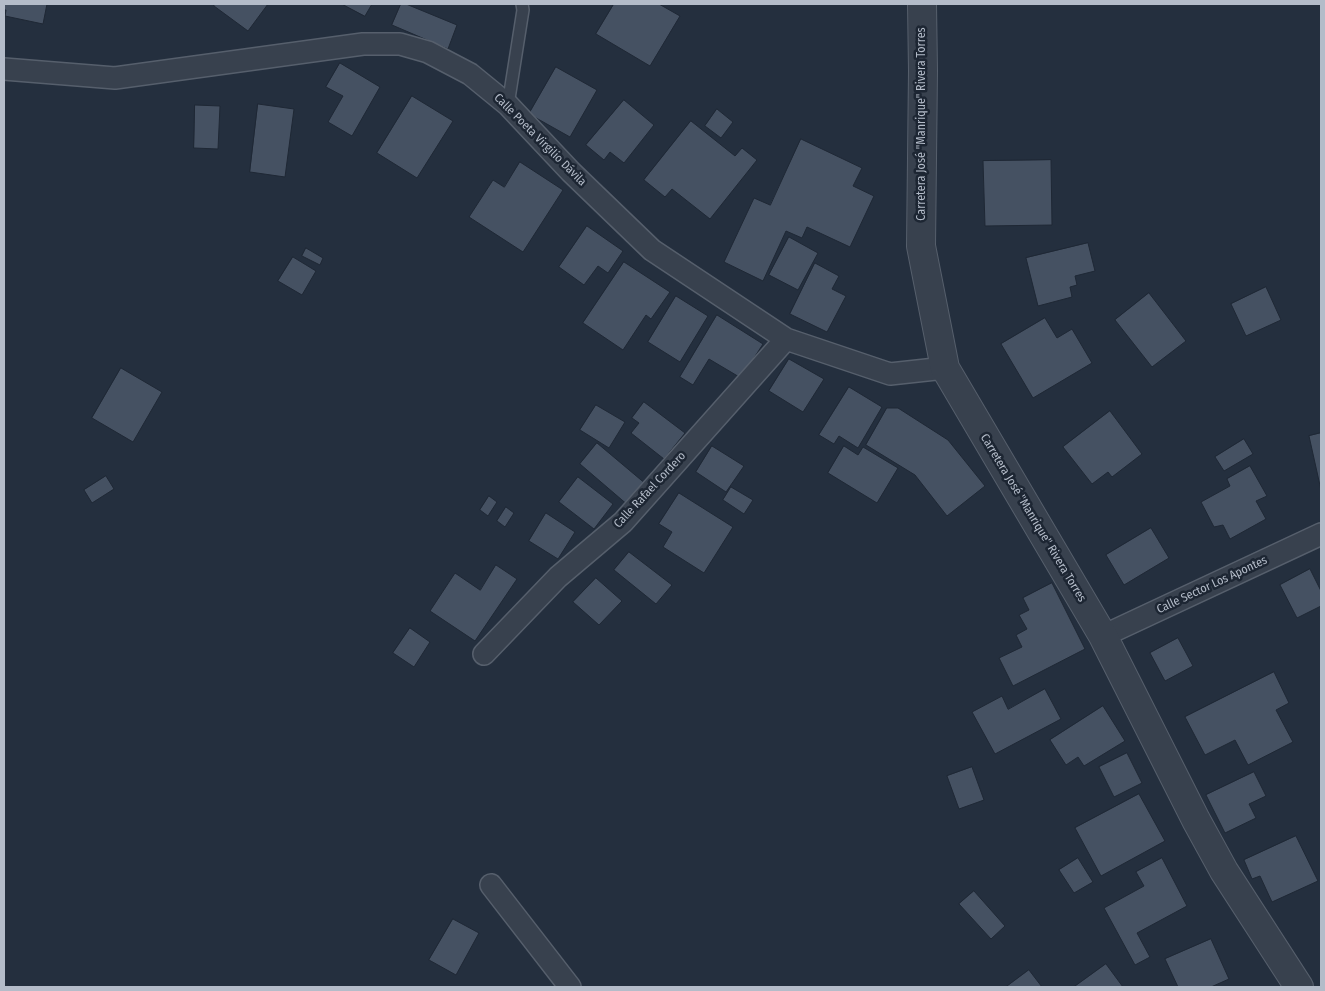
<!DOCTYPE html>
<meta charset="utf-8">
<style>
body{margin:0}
#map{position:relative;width:1325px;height:991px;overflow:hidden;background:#242f3e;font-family:"Fira Sans Condensed",sans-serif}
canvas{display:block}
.frame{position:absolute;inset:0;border:5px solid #b4bcc9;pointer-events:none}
</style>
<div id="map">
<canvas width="1325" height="991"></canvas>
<div class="frame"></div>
</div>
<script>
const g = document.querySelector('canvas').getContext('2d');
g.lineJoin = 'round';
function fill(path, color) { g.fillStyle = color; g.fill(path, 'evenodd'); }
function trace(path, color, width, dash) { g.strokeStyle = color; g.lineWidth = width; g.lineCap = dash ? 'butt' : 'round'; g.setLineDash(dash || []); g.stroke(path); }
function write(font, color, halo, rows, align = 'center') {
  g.font = font + ' "Fira Sans Condensed",sans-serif'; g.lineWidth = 5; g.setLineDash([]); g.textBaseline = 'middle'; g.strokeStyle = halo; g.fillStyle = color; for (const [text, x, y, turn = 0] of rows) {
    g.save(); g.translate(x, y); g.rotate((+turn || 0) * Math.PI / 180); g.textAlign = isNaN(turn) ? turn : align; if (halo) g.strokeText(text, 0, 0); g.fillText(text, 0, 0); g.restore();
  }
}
const building = new Path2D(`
 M 4,4 L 47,4 L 43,24 L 5,16 L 6,10 L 4,10 Z
 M 215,4 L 268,4 L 248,31 L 214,6 Z
 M 342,4 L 372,4 L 365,16 Z
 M 401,4 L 406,4 L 457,25 L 448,49 L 392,25 Z
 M 614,4 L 659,4 L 680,16 L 650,66 L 596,34 Z
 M 340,63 L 380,87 L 352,136 L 328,122 L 343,96 L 326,87 Z
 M 556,67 L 597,90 L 570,137 L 529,114 Z
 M 412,96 L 453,121 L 417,178 L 377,153 Z
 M 624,100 L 654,125 L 624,163 L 610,152 L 604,160 L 586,145 Z
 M 258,104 L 294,109 L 285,177 L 250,172 Z
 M 195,105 L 220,106 L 218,149 L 194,148 Z
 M 717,109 L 733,122 L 721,138 L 705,126 Z
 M 691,121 L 735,156 L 742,148 L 757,160 L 710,219 L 672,189 L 665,197 L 644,180 Z
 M 801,139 L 862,168 L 853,186 L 874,196 L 850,247 L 807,227 L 802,238 L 786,231 L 763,281 L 724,262 L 754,198 L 770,205 Z
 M 1051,160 L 1052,225 L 985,226 L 983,161 Z
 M 520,162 L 563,190 L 523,252 L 469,217 L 493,180 L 504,187 Z
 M 587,226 L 623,251 L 608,273 L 598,266 L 584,285 L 559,267 Z
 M 789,237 L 818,253 L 798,290 L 769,275 Z
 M 1088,243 L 1095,271 L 1075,276 L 1077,285 L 1070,287 L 1072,297 L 1038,306 L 1026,258 Z
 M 306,248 L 323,258 L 320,265 L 302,256 Z
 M 293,257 L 316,271 L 302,295 L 278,281 Z
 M 624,262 L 670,292 L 651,319 L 646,315 L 623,350 L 583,323 Z
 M 815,263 L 839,276 L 832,289 L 846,296 L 827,332 L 790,314 Z
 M 1266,287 L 1281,320 L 1246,336 L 1231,304 Z
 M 1149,293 L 1186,341 L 1152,367 L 1115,320 Z
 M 676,296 L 708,316 L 680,362 L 648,342 Z
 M 717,315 L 763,344 L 741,378 L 709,359 L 693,385 L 680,377 Z
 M 1045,318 L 1057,338 L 1072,329 L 1092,363 L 1033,398 L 1001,344 Z
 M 789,359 L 824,379 L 803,412 L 769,391 Z
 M 121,368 L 162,392 L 133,442 L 92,418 Z
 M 849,387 L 882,407 L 858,448 L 839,436 L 834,444 L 819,435 Z
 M 644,402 L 685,433 L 664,459 L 631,433 L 639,423 L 632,418 Z
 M 596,405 L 625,422 L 609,448 L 580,430 Z
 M 887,408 L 898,408 L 948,440 L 985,486 L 947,516 L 915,475 L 866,445 Z
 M 1110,411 L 1142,454 L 1112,477 L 1108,472 L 1092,484 L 1063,447 Z
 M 1321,433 L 1321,490 L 1309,436 Z
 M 1244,439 L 1253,454 L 1224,471 L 1215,457 Z
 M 597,443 L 647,485 L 629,506 L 580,464 Z
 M 712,446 L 744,466 L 726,492 L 696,472 Z
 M 844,446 L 858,455 L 863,447 L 898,468 L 877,503 L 828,473 Z
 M 1250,466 L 1267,496 L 1256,501 L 1266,519 L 1230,539 L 1223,525 L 1214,527 L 1201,502 L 1230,486 L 1227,479 Z
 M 106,476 L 114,489 L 92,503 L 84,490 Z
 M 578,477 L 613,504 L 594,529 L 559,502 Z
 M 731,487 L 753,500 L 744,514 L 723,500 Z
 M 679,493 L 733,527 L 704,573 L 663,547 L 672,532 L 659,524 Z
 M 489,496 L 497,502 L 488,516 L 480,510 Z
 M 506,507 L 514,513 L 505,527 L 497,521 Z
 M 546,513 L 575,532 L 558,559 L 529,541 Z
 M 1151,528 L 1169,558 L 1124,585 L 1106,555 Z
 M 629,552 L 672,585 L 656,604 L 614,570 Z
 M 496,565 L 517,579 L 475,641 L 430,611 L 455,573 L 480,590 Z
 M 1310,569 L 1321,591 L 1321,606 L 1297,618 L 1280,585 Z
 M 596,578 L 622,601 L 599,625 L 573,602 Z
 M 1052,583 L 1085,649 L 1013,686 L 999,658 L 1022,647 L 1016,635 L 1027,629 L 1019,615 L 1029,610 L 1023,598 Z
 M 410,628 L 430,642 L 414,667 L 393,653 Z
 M 1178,638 L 1193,666 L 1165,681 L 1150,653 Z
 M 1274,672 L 1289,703 L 1276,710 L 1293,742 L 1248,765 L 1235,740 L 1205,755 L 1185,717 Z
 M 1045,689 L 1061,719 L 995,754 L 972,712 L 1002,696 L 1008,709 Z
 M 1103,706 L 1125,741 L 1084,766 L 1078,757 L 1066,765 L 1050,740 Z
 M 1127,753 L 1142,783 L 1114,797 L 1099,767 Z
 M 972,767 L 984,800 L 959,809 L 947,776 Z
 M 1254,772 L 1266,796 L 1249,804 L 1256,818 L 1225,833 L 1206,795 Z
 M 1139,794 L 1165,841 L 1101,876 L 1075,828 Z
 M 1296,836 L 1318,881 L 1272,902 L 1260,876 L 1252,879 L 1244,860 Z
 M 1078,858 L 1093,882 L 1074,893 L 1059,870 Z
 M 1162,858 L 1187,906 L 1137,933 L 1150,957 L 1135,965 L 1104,908 L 1144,886 L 1136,872 Z
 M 974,891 L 1005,926 L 991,939 L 959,904 Z
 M 453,919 L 479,933 L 456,975 L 429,960 Z
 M 1211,939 L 1229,979 L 1211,987 L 1178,987 L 1165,959 Z
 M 1106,964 L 1123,987 L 1074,987 Z
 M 1029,970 L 1042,987 L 1006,987 Z`);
fill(building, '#455162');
trace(building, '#1f2835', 1);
const service = new Path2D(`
 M 508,105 L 523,10 L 522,4`);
const minor = new Path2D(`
 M 4,69 L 115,78 L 363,44 L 400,44 L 428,52 L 470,74 L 508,105 L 571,172 L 652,250 L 786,339 L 890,374 L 945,368
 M 1103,636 L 1321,534
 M 484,654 L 558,577 L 623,522 L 786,339
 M 491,885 L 570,987`);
const tertiary = new Path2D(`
 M 922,4 L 923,71 L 921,246 L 945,368 L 1103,636 L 1196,820 L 1224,871 L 1299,987`);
trace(service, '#565f6c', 14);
trace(minor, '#565f6c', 24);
trace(tertiary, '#565f6c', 30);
trace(service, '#38414e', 11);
trace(minor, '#38414e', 21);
trace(tertiary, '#38414e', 28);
write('12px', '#b4bcc9', '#1d2633', [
 ["Carretera José \"Manrique\" Rivera Torres",922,124,-90],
 ["Calle Poeta Virgilio Dávila",540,140,45],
 ["Calle Rafael Cordero",650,490,-47],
 ["Carretera José \"Manrique\" Rivera Torres",1033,518,59],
 ["Calle Sector Los Apontes",1212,585,-25]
]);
</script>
